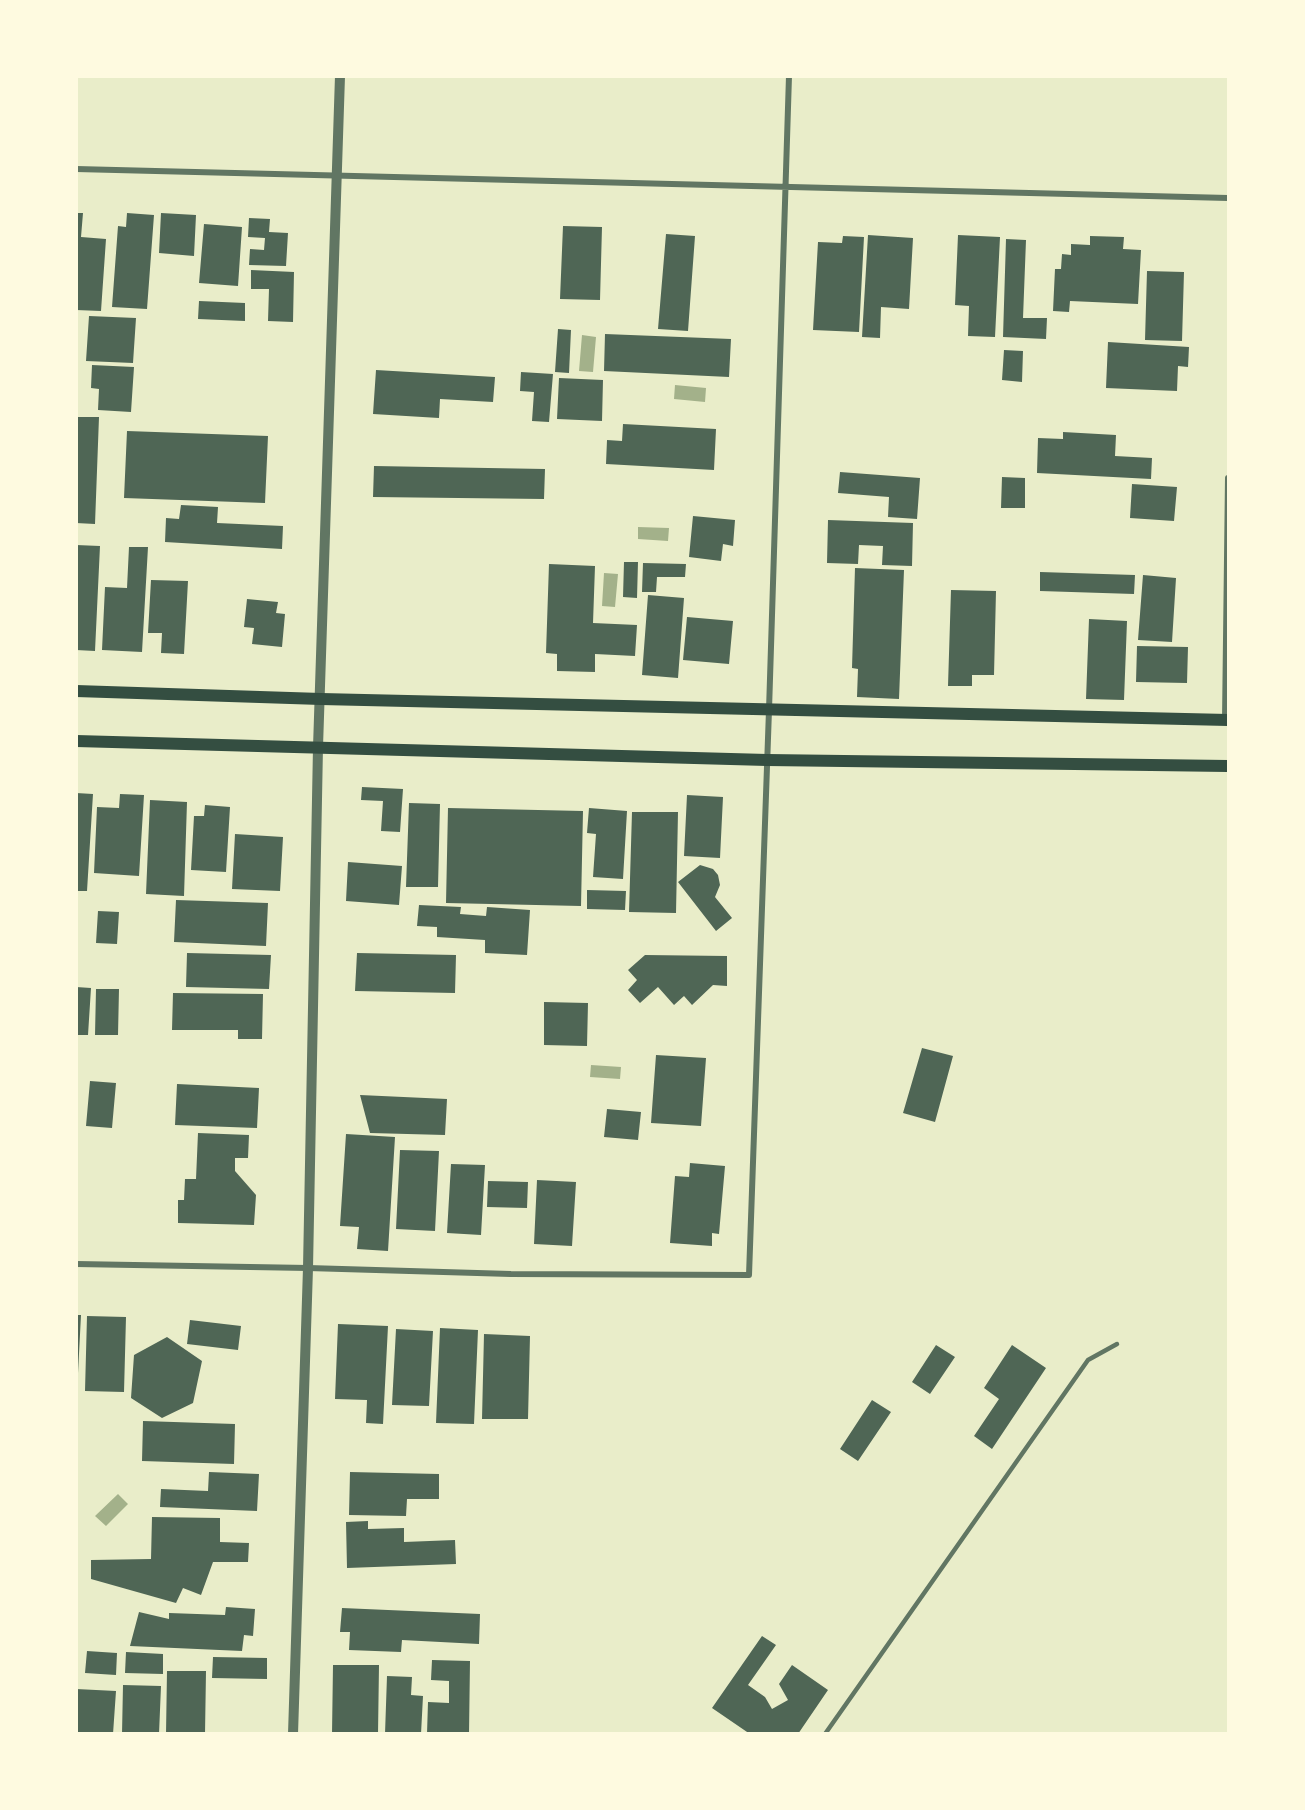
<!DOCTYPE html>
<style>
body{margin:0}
#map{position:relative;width:1305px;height:1810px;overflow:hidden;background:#e9edc9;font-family:Rubik,sans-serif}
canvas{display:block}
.frame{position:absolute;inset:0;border:78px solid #fefae0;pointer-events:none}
</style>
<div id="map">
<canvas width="1305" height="1810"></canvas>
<div class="frame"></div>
</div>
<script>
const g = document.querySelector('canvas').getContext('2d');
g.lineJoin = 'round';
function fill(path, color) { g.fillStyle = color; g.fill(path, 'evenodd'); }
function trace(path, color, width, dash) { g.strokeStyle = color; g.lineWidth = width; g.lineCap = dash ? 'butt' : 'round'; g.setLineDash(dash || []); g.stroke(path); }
fill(new Path2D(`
 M 582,335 L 596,337 L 593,372 L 579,371 Z
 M 675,385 L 706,388 L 705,402 L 674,399 Z
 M 638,527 L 669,528 L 668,541 L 638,539 Z
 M 604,573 L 618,574 L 615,607 L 602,606 Z
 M 591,1065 L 621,1067 L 620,1079 L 590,1077 Z
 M 118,1494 L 128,1504 L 106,1526 L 95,1516 Z`), '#a3b18a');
fill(new Path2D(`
 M 76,213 L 83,213 L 81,237 L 106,239 L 101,311 L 76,310 Z
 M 127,213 L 154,215 L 147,309 L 112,307 L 118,226 L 126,227 Z
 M 161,213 L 196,215 L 194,256 L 159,253 Z
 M 249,218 L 270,219 L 269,232 L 288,233 L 286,266 L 249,265 L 250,249 L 264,250 L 265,238 L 248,237 Z
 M 204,224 L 242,227 L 238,286 L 199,283 Z
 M 563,226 L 602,227 L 600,300 L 560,299 Z
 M 666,234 L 695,236 L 688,331 L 658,329 Z
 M 868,235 L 913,238 L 909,309 L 881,307 L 880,338 L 862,337 Z
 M 958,235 L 1000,237 L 995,337 L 968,336 L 969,306 L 955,305 Z
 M 843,236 L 864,237 L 859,332 L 813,330 L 818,242 L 842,243 Z
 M 1090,236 L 1124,237 L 1123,249 L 1141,250 L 1138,304 L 1070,301 L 1069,312 L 1053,311 L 1055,269 L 1061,269 L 1062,254 L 1071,255 L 1071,244 L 1090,245 Z
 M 1006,239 L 1026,240 L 1023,318 L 1047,318 L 1046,339 L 1003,337 Z
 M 251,270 L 294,272 L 293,322 L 268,321 L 269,289 L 251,289 Z
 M 1147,271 L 1184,272 L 1182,341 L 1145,340 Z
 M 199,301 L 245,303 L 245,321 L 198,319 Z
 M 89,316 L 136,318 L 133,363 L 86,361 Z
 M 558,329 L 571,330 L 569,373 L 555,372 Z
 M 605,334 L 731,339 L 729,377 L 604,371 Z
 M 1108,342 L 1189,347 L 1188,367 L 1178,366 L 1177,391 L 1106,388 Z
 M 1004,350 L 1023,351 L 1022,382 L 1002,380 Z
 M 92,365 L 134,367 L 131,412 L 98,410 L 99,389 L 91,388 Z
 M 376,370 L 495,377 L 493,402 L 440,399 L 439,418 L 373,414 Z
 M 521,372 L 553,374 L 549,422 L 532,421 L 534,392 L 520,391 Z
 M 559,378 L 603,380 L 602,421 L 557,419 Z
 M 76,417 L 99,417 L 95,524 L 76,523 Z
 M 623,424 L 716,429 L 714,470 L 606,464 L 607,440 L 622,441 Z
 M 127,431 L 268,436 L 265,503 L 124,498 Z
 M 1063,432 L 1116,435 L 1115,456 L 1152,458 L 1151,479 L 1037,473 L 1038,438 L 1063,439 Z
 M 374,466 L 545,469 L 544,499 L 373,497 Z
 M 840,472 L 920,478 L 917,519 L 888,517 L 889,497 L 838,493 Z
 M 1002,477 L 1025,478 L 1025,508 L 1001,508 Z
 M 1132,484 L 1177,487 L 1174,521 L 1130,518 Z
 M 181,505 L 218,507 L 217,523 L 283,526 L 282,549 L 165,542 L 166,518 L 179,519 Z
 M 693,516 L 735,520 L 733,546 L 723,544 L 721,561 L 689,557 Z
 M 828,520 L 913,523 L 912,566 L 882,565 L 883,546 L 859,545 L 858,564 L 827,563 Z
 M 76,545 L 100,546 L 95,651 L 76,650 Z
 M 129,547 L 148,547 L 142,652 L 102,650 L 105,587 L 127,588 Z
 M 624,562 L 638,562 L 637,598 L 623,597 Z
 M 643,563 L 686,564 L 685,577 L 657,577 L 656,592 L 642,592 Z
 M 549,564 L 595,566 L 593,623 L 637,625 L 635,656 L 595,654 L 595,672 L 557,671 L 557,654 L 546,653 Z
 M 855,568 L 904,570 L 899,699 L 857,697 L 858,669 L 852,668 Z
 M 1040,572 L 1135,575 L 1134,594 L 1040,591 Z
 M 1143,575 L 1176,578 L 1172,642 L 1138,640 Z
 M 151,580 L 188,581 L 184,654 L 161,653 L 162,633 L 148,633 Z
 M 951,590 L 996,591 L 994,675 L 972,675 L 972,686 L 948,686 Z
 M 648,595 L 684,598 L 678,678 L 642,675 Z
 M 247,599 L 278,602 L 276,613 L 285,614 L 282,647 L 252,644 L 254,628 L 244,627 Z
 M 687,617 L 733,621 L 729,664 L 683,660 Z
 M 1089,619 L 1127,621 L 1124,700 L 1086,699 Z
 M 1137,646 L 1188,647 L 1187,683 L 1136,682 Z
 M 362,787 L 403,789 L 400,832 L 381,831 L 383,801 L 361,800 Z
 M 76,793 L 93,794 L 87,891 L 76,891 Z
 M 120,794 L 144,795 L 139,876 L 94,873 L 97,807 L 119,808 Z
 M 687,795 L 723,797 L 720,858 L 684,856 Z
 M 150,800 L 187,802 L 184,896 L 146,894 Z
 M 409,803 L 440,804 L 438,887 L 406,887 Z
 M 205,805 L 230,807 L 226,872 L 191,870 L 194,816 L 204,816 Z
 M 448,808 L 583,811 L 581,906 L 446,903 Z
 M 589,808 L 627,811 L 623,879 L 593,877 L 596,834 L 587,833 Z
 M 632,812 L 678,812 L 676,913 L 629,912 Z
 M 235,834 L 283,837 L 280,891 L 232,889 Z
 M 348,862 L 402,866 L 399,905 L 346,901 Z
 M 700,865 L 713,869 L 718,875 L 720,885 L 715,897 L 732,918 L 716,931 L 678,882 Z
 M 587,890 L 626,891 L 625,910 L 587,909 Z
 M 176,900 L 268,903 L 266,946 L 174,942 Z
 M 419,905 L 461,907 L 460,914 L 486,916 L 487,907 L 530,910 L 527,955 L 485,953 L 485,940 L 437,937 L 437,927 L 417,926 Z
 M 98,911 L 119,912 L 117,944 L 96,943 Z
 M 187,953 L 271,955 L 269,989 L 186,987 Z
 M 357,953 L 456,955 L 455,993 L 355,991 Z
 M 645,955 L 727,956 L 727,986 L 713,985 L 692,1005 L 684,996 L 674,1005 L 658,987 L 640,1003 L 628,990 L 637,980 L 628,970 Z
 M 76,987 L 91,988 L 88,1035 L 76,1035 Z
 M 96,989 L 119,989 L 118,1035 L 95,1035 Z
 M 173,993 L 263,994 L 262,1039 L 238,1039 L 238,1030 L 172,1030 Z
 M 544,1002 L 588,1003 L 587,1046 L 544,1045 Z
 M 922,1048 L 953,1056 L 935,1122 L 903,1113 Z
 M 656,1055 L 706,1058 L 701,1126 L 651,1123 Z
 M 90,1081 L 116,1083 L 112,1128 L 86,1126 Z
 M 177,1084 L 259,1088 L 257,1128 L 175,1125 Z
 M 360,1095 L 447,1099 L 445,1135 L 370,1133 Z
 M 607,1109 L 641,1112 L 638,1140 L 604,1137 Z
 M 198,1133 L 249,1135 L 248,1158 L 235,1158 L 235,1171 L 256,1195 L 254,1225 L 178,1223 L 178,1200 L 184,1200 L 185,1179 L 196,1179 Z
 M 346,1134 L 395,1137 L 388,1251 L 357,1249 L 359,1227 L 340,1226 Z
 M 400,1150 L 439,1151 L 435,1231 L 396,1229 Z
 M 690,1163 L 725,1166 L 719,1234 L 712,1233 L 712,1246 L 670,1243 L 675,1176 L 689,1177 Z
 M 451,1164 L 485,1165 L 481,1235 L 447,1233 Z
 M 537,1180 L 576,1182 L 572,1246 L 534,1244 Z
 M 488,1181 L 528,1182 L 527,1208 L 487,1207 Z
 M 76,1315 L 81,1315 L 78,1373 L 76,1373 Z
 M 87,1316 L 126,1317 L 124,1392 L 85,1391 Z
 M 190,1320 L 241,1326 L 238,1350 L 187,1344 Z
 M 338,1324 L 388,1326 L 383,1424 L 366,1423 L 367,1400 L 335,1399 Z
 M 440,1328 L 478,1330 L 474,1424 L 436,1423 Z
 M 396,1329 L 433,1331 L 429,1406 L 392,1405 Z
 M 484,1334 L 530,1336 L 528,1419 L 482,1419 Z
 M 167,1337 L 202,1361 L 193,1403 L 162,1418 L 131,1398 L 134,1355 Z
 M 936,1345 L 955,1357 L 930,1394 L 912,1382 Z
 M 1012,1345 L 1046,1368 L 992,1449 L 974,1436 L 999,1399 L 984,1388 Z
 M 872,1400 L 891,1412 L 858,1461 L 840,1449 Z
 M 143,1421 L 235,1424 L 234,1464 L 142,1461 Z
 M 209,1472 L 259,1474 L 257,1511 L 160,1507 L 161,1489 L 208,1491 Z
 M 350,1472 L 439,1474 L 439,1499 L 407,1499 L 406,1516 L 349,1515 Z
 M 152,1517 L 220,1518 L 220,1542 L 249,1543 L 248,1562 L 213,1562 L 201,1595 L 183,1588 L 176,1603 L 91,1579 L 91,1560 L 151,1559 Z
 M 368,1521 L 368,1529 L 404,1528 L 404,1542 L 455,1540 L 456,1564 L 347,1568 L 346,1522 Z
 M 226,1607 L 255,1609 L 253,1636 L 244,1635 L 242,1651 L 130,1646 L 139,1612 L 169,1619 L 169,1613 L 225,1615 Z
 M 342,1608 L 480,1614 L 479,1644 L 402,1640 L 401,1652 L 349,1650 L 350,1632 L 340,1632 Z
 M 762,1636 L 776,1645 L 748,1685 L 765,1697 L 772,1709 L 788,1700 L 779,1684 L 792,1665 L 828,1690 L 798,1734 L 750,1734 L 712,1708 Z
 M 87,1651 L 117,1653 L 116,1675 L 85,1673 Z
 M 126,1652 L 163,1654 L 163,1674 L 125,1673 Z
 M 213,1657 L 267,1658 L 267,1679 L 212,1678 Z
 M 432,1660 L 470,1661 L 469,1734 L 427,1734 L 428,1702 L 449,1703 L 449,1681 L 431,1680 Z
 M 333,1665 L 379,1665 L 378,1734 L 332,1734 Z
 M 167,1671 L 206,1671 L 205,1734 L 166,1734 Z
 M 387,1676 L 412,1677 L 411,1695 L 423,1696 L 421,1734 L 385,1734 Z
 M 123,1685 L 161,1686 L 159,1734 L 122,1734 Z
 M 76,1689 L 116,1691 L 113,1734 L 76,1734 Z`), '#4f6655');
trace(new Path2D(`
 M 825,1734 L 1088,1360 L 1117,1344`), '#617663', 4.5);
trace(new Path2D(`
 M 76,169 L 1228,198
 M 1225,720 L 1228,478
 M 76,1264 L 308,1268 L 511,1274 L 749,1275 L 769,710 L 789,76`), '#617663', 6);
trace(new Path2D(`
 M 293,1734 L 308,1268 L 318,747 L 340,76`), '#617663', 10);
trace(new Path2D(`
 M 76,691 L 321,699 L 1228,720
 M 76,741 L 767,760 L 1228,766`), '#344e41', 12);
</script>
